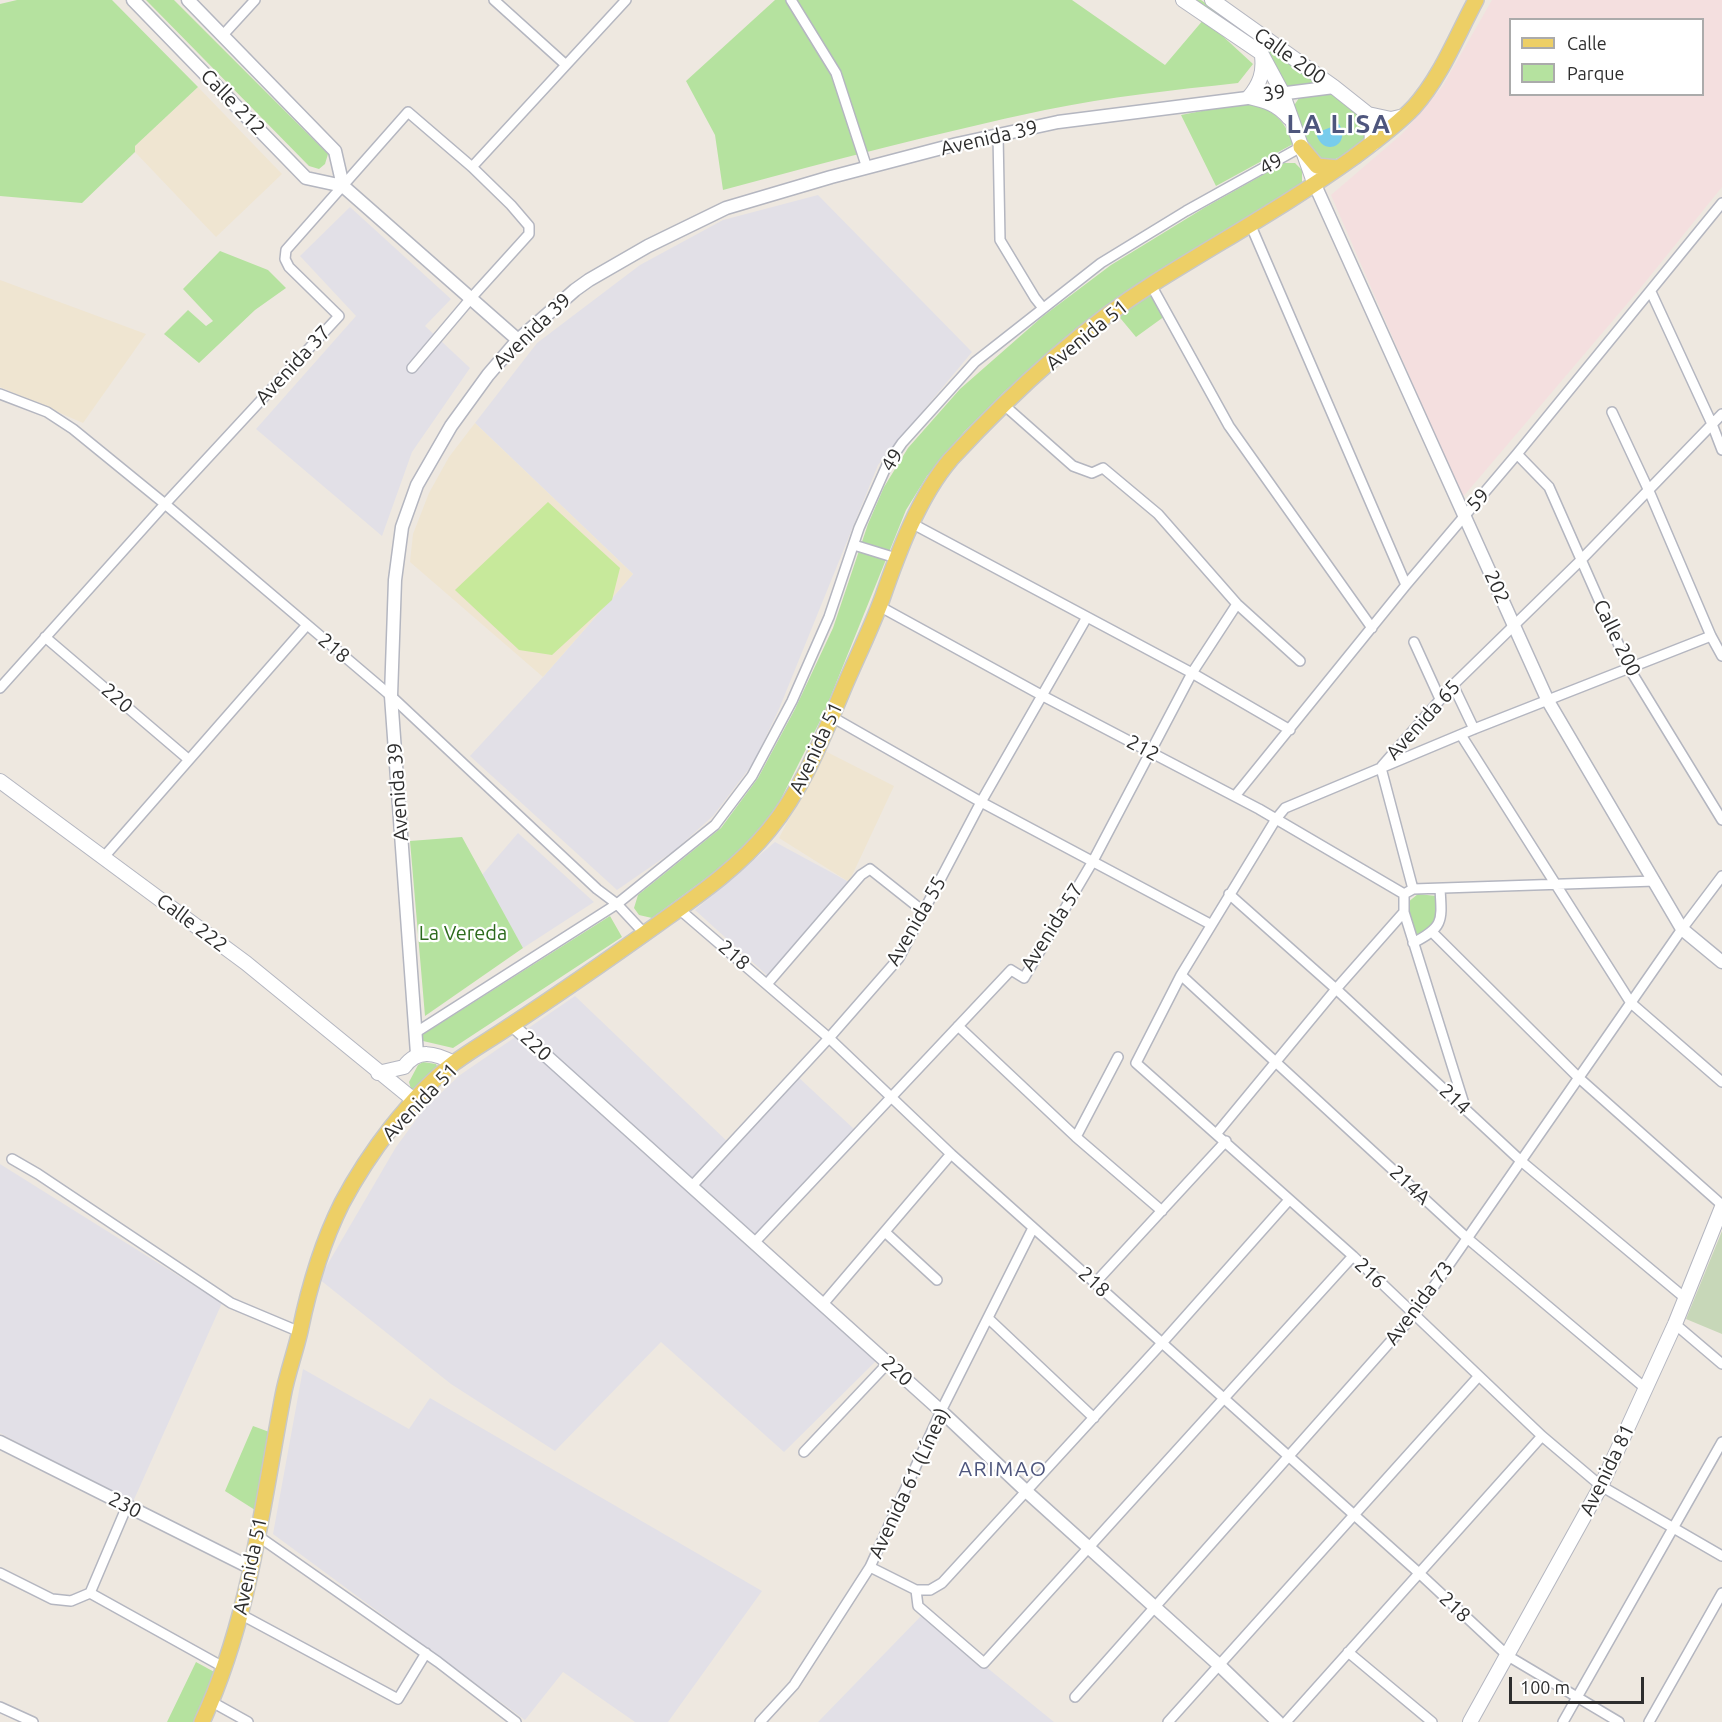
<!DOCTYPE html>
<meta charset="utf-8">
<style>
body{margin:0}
#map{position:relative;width:1722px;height:1722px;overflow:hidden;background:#eee8e0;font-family:Ubuntu,sans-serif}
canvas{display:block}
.legend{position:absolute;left:1509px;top:18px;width:195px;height:78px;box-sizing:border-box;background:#fff;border:2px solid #ababab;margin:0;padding:8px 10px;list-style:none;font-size:18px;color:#2d2d2d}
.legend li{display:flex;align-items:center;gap:12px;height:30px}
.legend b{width:30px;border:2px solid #ababab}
.scale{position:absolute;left:1509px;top:1677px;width:135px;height:27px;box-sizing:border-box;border:3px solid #2d2d2d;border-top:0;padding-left:8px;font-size:18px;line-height:21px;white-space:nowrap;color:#2d2d2d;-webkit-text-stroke:4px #fff;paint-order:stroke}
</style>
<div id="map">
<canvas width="1722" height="1722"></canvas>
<ul class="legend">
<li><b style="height:8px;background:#edcf66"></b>Calle</li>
<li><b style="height:16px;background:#b5e29f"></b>Parque</li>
</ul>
<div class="scale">100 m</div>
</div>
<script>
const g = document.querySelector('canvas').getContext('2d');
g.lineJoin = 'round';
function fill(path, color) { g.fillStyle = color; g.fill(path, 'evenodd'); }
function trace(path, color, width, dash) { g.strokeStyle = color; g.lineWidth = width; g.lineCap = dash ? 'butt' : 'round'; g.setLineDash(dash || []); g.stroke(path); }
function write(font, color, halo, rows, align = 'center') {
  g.font = font + ' Ubuntu,sans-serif'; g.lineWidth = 4.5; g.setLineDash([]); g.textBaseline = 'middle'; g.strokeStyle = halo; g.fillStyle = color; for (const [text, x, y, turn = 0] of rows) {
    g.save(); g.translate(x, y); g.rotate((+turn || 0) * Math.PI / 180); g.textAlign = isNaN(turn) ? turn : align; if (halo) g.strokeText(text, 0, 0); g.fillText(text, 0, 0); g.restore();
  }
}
fill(new Path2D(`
 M 818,195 L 972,352 L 878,465 L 779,709 L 754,762 L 713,816 L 675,850 L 617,890 L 470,756 L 543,677 L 633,574 L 475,423 L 537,343 L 640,265 L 723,220 Z
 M 350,207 L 451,299 L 425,326 L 470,368 L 412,452 L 382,536 L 256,429 L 356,316 L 300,256 Z
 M 518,833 L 594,902 L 523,948 L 482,875 Z
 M 775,842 L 849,882 L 769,977 L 695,910 Z
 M 575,996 L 731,1145 L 796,1075 L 855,1130 L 748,1247 L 878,1359 L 784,1452 L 661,1342 L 555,1451 L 451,1384 L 319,1279 L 396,1147 L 424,1109 L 460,1075 Z
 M 0,1164 L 222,1303 L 132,1504 L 0,1433 Z
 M 303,1369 L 409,1429 L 430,1398 L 762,1591 L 668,1722 L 635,1722 L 563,1672 L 525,1720 L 273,1534 Z
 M 922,1615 L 1054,1722 L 818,1722 Z`), '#e2e0e7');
fill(new Path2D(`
 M 198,87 L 282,174 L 216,237 L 135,152 L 135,146 Z
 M 0,280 L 146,334 L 83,423 L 0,387 Z
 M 475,423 L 633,574 L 543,677 L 410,562 L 413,534 L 429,493 L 449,457 Z
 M 823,750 L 894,786 L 849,882 L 779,838 Z`), '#efe5d1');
fill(new Path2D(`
 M 1492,0 L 1722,0 L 1722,187 L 1638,291 L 1462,498 L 1331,195 L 1402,134 L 1442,87 ZM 1510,20 L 1702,20 L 1702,94 L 1510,94 Z`), '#f4dfdf');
fill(new Path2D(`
 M 17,0 L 112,0 L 198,87 L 135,146 L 135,152 L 82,203 L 0,196 L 0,4 Z
 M 146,0 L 174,0 L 328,154 L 325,164 L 319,169 L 309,166 Z
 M 775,0 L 1072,0 L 1165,65 L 1204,19 L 1253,64 L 1238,83 C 1174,90 1108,97 1045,110 C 937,133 830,161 723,190 L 715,135 L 686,81 Z
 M 1196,0 L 1201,0 L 1323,84 L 1287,87 L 1269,53 Z
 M 1329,92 L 1363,113 C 1365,119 1368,130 1365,137 C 1362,147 1335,161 1324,163 L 1311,154 L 1293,107 L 1301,95 Z
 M 1248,102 C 1272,110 1285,119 1293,144 L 1216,186 L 1181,115 Z
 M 1284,163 L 1295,163 L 1302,170 L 1302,184 L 1060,346 L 1004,392 L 965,431 L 927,476 L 906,510 L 824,713 L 776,809 L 739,854 L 652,918 L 639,915 L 634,908 L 638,895 L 721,828 L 758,778 L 795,709 L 833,628 L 868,524 L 884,487 L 908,448 L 960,389 L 1042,317 L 1111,265 L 1204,208 Z
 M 220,251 L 268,270 L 286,288 L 255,310 L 199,363 L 164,334 L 188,310 L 206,326 L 213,321 L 183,289 Z
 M 1150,292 L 1165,316 L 1136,337 L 1116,313 Z
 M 462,837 L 523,948 L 425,1016 L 410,841 Z
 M 1418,894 L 1436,896 C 1439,918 1438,927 1416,935 L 1407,903 Z
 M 610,916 L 622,937 L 453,1048 L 423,1041 L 422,1035 Z
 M 423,1062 L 436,1064 L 438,1068 L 414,1091 L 411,1089 L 409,1082 L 418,1065 Z
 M 253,1426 L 272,1433 L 255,1510 L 225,1491 Z
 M 196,1662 L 218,1674 L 196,1722 L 167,1722 Z`), '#b5e29f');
fill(new Path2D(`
 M 1722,1231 L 1722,1334 L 1686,1319 Z`), '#c7d7b8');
fill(new Path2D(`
 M 548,502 L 620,568 L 612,600 L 552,655 L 519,650 L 455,590 Z`), '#c7e99b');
fill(new Path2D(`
 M 1339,124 C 1352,146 1322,158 1316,133 Z`), '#78ccec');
const minor = new Path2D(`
 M 494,0 L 566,65
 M 791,0 L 836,73 L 867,168
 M 223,35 L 255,0
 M 998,134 L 1000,240 L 1035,298 L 1043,308
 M 472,167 L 626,0
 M 1251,226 L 1406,585
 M 1151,285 L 1229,426 L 1372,628
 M 1651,292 L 1712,424 L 1722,450
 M 0,394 L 47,412 L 73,429 L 165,504 L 391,696 L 597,889 L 617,904 L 644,933
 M 1004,405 L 1073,466 L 1092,473 L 1103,468 L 1158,514 L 1237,604 L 1300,661
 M 1612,412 L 1649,491 L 1711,636 L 1722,656
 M 1517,454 L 1549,487 L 1629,668 L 1722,820
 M 913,524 L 1192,673 L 1290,730
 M 854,545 L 896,558
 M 879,606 L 1043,696 L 1259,809 L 1404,894
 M 1711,636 L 1474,729 L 1285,808 L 1276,819 L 1181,975 L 1136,1063 L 1353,1256 L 1542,1436 L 1601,1486 L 1722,1556
 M 45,637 L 188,759
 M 1414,642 L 1440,699
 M 1453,685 L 1474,729
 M 0,688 L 165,504 L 339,316 L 289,267 L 285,259 L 286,250 L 408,112 L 472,167 L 511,205 L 529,226 L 529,234 L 472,297 L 412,368
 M 832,717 L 981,802 L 1210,924
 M 1461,735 L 1631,1003 L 1722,1082
 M 1382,766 L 1453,685 L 1580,561 L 1722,414
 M 1381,768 L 1413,889
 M 1235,796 L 1406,585 L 1517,454 L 1722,203
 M 103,858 L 307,625
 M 1229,894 L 1336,989 L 1521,1161 L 1685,1298
 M 679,909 L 829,1038 L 951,1154 L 1419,1573 L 1508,1656 L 1619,1722
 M 1433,933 L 1579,1078 L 1722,1205
 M 1413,943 C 1444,927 1442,921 1440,889
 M 1181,975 L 1467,1238 L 1645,1388
 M 767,984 L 861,875 L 870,869 L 923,911
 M 958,1026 L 1076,1137 L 1162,1211
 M 415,1033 L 617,904 L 715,825 L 752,776 L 792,701 L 829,617 L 859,528 L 887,465 L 902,443 L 975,362 L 1101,263 L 1186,211 L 1301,147
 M 1465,1107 L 1404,912 L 1404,894 L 1413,889 L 1655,881
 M 1217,1133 L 1336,989 L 1404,912
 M 1076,1137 L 1118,1057
 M 12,1159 L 38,1174 L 231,1303 L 300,1332
 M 692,1186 L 829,1038 L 899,958 L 981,802 L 1087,617
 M 885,1232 L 937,1280
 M 754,1243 L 1011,970 L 1024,978 L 1093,861 L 1192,673 L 1237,604
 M 1095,1283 L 1226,1141
 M 823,1304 L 951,1154
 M 989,1319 L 1094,1418
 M 1675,1324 L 1722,1364
 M 804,1452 L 888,1363
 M 258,1536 L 438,1662 L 516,1722
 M 870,1567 L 916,1590 L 930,1590 L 942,1583 L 1162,1343 L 1289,1200
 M 0,1573 L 52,1599 L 71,1601 L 90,1593
 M 916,1590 L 918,1606 L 984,1663 L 1353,1256
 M 90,1593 L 225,1668
 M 90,1593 L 127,1506
 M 240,1614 L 398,1699 L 426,1653
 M 1348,1652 L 1432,1722
 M 1075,1697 L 1414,1315 L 1682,929 L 1722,876
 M 212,1702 L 248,1722
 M 0,1707 L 33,1722
 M 760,1722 L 794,1685 L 870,1567 L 941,1411 L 1033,1228
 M 1168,1722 L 1478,1377
 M 1286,1722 L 1542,1436
 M 1563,1722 L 1722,1442
 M 1649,1722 L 1722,1593`);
const tertiary = new Path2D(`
 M 133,0 L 306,178 L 343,186 L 518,340
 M 188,0 L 335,151 L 343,186
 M 1315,185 L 1548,701 L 1682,929 L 1722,962
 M 512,1025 L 941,1411 L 1027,1492 L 1219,1665 L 1278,1722
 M 417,1054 L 391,696 L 395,580 L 402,527 L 417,485 L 451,426 L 488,375 L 518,340 L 575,290 L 589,280 L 648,246 L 726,208 L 831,177 L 957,144 L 1058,122 L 1334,87
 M 0,1442 L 251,1568`);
const secondary = new Path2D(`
 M 1183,0 L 1261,53 L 1282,92 L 1315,185
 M 1212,0 L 1334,87 L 1368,114 L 1391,119 L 1404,116
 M 1262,56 C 1264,72 1260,84 1249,97 C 1266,101 1277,104 1289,118
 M 1368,114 L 1371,121 L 1372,144
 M 0,781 L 246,963 L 415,1101
 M 378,1073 L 404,1067 C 418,1048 435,1053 454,1063
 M 1470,1722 L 1601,1486 L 1675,1324 L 1722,1207`);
const primary = new Path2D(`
 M 1301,147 L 1317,166 L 1338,168
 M 202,1722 C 250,1619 262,1506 283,1396 C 287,1374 295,1353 300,1331 C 309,1287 322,1243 342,1203 C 368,1154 410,1097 454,1063 C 471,1050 491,1039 510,1026 C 560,993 609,959 658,924 C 697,896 738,868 769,830 C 802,790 822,740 842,692 C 855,661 870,631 882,599 C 898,553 919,496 951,459 C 1009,396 1082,328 1154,283 C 1221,241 1290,203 1354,157 C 1374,142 1397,125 1414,107 C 1441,77 1457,35 1476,0`);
trace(minor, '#b4b6c0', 12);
trace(tertiary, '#b4b6c0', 15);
trace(secondary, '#b4b6c0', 16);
trace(primary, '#c8c8c8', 18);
trace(minor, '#fff', 9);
trace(tertiary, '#fff', 12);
trace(secondary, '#fff', 14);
trace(primary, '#edcf66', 15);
write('20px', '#2d2d2d', '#fff', [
 ["Calle 200",1290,56,35],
 ["39",1274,93,-8],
 ["Calle 212",233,102,46],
 ["Avenida 39",989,138,-13],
 ["49",1271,164,-29],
 ["Avenida 39",532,331,-44],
 ["Avenida 51",1087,335,-39],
 ["Avenida 37",293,365,-47],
 ["49",892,460,-59],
 ["59",1478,500,-49],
 ["202",1497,587,66],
 ["Calle 200",1617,638,64],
 ["218",334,648,40],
 ["220",117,698,41],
 ["Avenida 65",1423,720,-48],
 ["Avenida 51",816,748,-65],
 ["212",1143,748,28],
 ["Avenida 39",398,792,-94],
 ["Avenida 55",916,921,-60],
 ["Calle 222",192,923,37],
 ["Avenida 57",1052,927,-58],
 ["218",734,955,41],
 ["220",536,1046,42],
 ["214",1455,1099,43],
 ["Avenida 51",420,1102,-46],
 ["214A",1410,1185,43],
 ["216",1370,1273,44],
 ["218",1094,1282,42],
 ["Avenida 73",1419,1303,-53],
 ["220",897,1371,42],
 ["Avenida 81",1607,1470,-64],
 ["Avenida 61 (Línea)",909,1483,-65],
 ["230",125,1505,27],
 ["Avenida 51",250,1566,-78],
 ["218",1455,1607,43]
]);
write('20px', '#2d6a1d', '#fff', [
 ["La Vereda",463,933]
]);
g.letterSpacing = '1.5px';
write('21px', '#4e567d', '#fff', [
 ["ARIMAO",1003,1469]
]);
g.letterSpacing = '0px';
g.letterSpacing = '1.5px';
write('bold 26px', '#4e567d', '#fff', [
 ["LA LISA",1339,124]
]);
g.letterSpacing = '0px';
</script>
